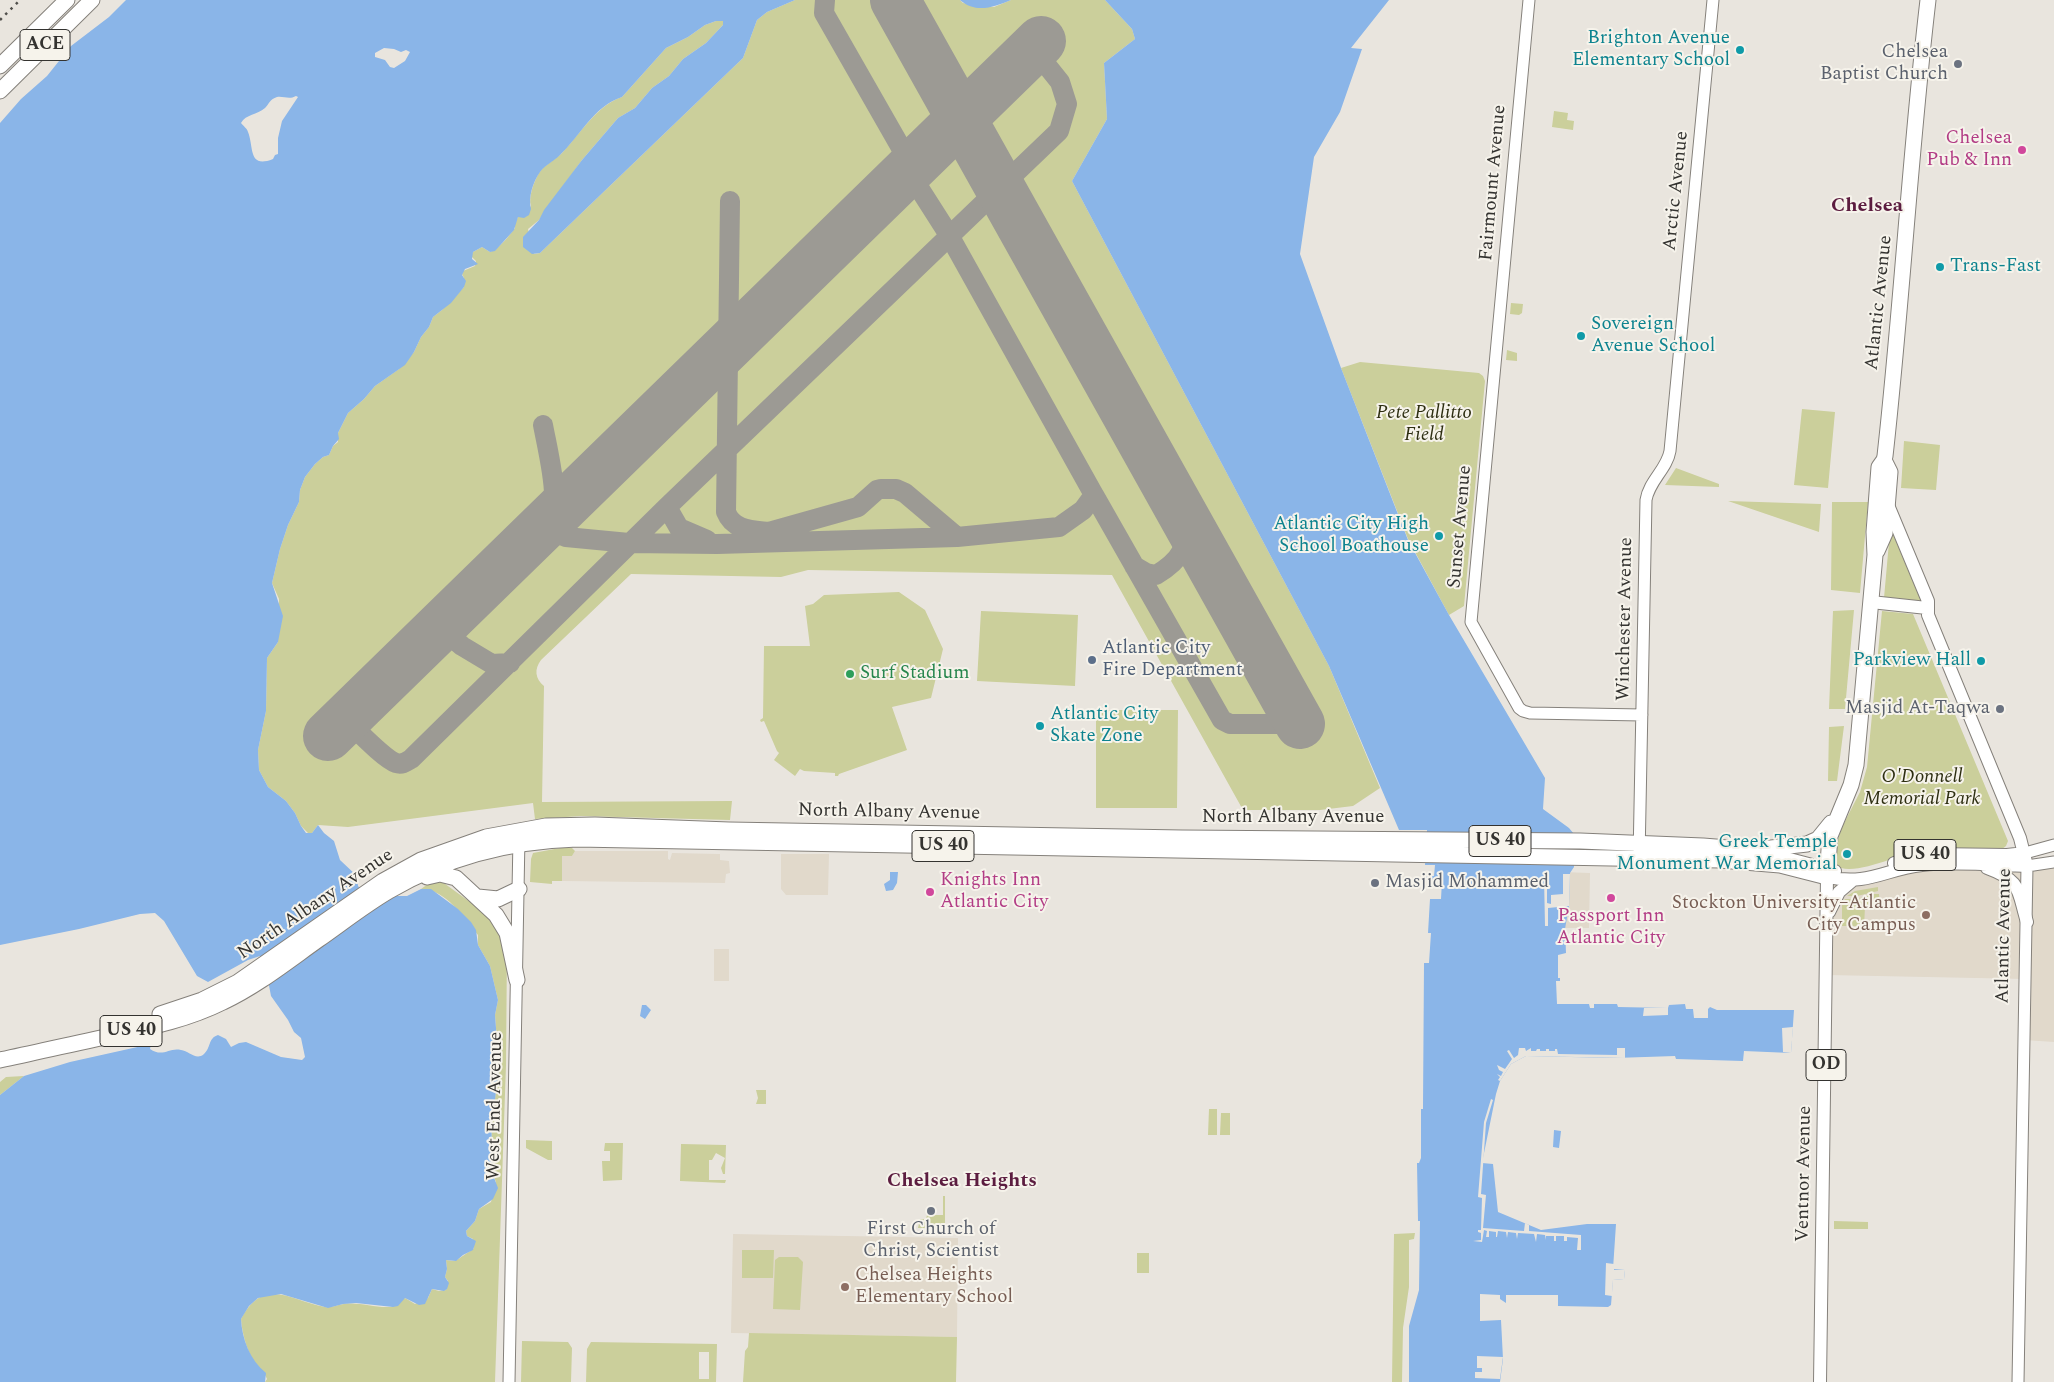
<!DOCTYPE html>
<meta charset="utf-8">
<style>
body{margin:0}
canvas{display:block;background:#e9e5de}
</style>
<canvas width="2054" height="1382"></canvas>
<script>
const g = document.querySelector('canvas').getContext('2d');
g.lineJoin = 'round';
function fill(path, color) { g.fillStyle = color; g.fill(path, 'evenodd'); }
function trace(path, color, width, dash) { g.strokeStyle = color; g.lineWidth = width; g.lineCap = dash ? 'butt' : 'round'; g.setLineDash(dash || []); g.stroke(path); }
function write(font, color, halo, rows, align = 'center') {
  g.font = font + ' Spectral,serif'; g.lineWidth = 4; g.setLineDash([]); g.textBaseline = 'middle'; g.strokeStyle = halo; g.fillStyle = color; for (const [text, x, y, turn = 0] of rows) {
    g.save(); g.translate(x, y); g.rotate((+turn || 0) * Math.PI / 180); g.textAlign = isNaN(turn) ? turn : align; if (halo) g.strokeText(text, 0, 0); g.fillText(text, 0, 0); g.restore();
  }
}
fill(new Path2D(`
 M 575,851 L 668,851 L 668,859 L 670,860 L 672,853 L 720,854 L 720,860 L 729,861 L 730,873 L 726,874 L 725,883 L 562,881 L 562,856 L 572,856 Z
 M 781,854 L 829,854 L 828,895 L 786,895 L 781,889 Z
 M 2054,862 L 2054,1042 L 2024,1040 L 2025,979 L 1827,975 L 1827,877 L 1909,867 Z
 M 1562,872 L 1590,873 L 1589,928 L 1561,928 Z
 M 714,949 L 729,949 L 729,981 L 714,981 Z
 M 733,1234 L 958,1238 L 957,1337 L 731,1333 Z`), '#e1d9cb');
fill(new Path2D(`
 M 795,0 L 960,0 L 963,3 L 994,7 L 1011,0 L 1105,0 L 1132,29 L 1135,39 L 1104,63 L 1107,119 L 1072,181 L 1329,666 L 1380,788 L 1353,806 L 1320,810 L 1243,810 L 1112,575 L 808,570 L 781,577 L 631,574 L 541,660 C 534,669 535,679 544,686 L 542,802 L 732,801 L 730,820 L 581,816 L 535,819 L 533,803 L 348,827 L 318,825 L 312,833 L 309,834 L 301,826 L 295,813 L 286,801 L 268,787 L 259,770 L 258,750 L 266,711 L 267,658 L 278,642 L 279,599 L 272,583 L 280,549 L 288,525 L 299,502 L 300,490 L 305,477 L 315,464 L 323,457 L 329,455 L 333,446 L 338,442 L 338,433 L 348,413 L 364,399 L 375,386 L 399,369 L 414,352 L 421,337 L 429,327 L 433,317 L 442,310 L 464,287 L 464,278 L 462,274 L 463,271 L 475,266 L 476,261 L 471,256 L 473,252 L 482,247 L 490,252 C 501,247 508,237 515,228 L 515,223 L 518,217 L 522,217 L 531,206 C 528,198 534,181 539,173 C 544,165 555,160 562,153 C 580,134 597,105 622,97 L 666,48 L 688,37 L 705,25 L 716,21 L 723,21 L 723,25 L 706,43 L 683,59 L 669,76 L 652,88 L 635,108 L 618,118 L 582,160 L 539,220 L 528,229 L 534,254 L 540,253 L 743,58 L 757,20 L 767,12 Z
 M 1554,111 L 1568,113 L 1567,120 L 1574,121 L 1573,130 L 1552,127 Z
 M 1511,303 L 1523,304 L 1522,313 L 1519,315 L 1510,314 Z
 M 1507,350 L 1517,353 L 1517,361 L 1506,360 Z
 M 1360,362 L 1479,373 L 1483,376 L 1485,381 L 1464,606 L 1449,615 L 1408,539 L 1341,368 Z
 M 1802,409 L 1835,412 L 1828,488 L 1794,485 Z
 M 1904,441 L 1940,445 L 1936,490 L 1901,488 Z
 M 1676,468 L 1719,484 L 1719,487 L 1665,485 Z
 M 1728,501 L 1821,504 L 1819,532 Z
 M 1832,502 L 1868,502 L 1860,593 L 1831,590 Z
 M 1890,531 L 1892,532 L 1921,601 L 1884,598 Z
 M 899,592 L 925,610 L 943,649 L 931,698 L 892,707 L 907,750 L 839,774 L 838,776 L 835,776 L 835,773 L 804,771 L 800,769 L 795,776 L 774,760 L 779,753 L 777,751 L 764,721 L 761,722 L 760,720 L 763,718 L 764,646 L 810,646 L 805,606 L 813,604 L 824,595 Z
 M 1854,610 L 1845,709 L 1829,709 L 1833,611 Z
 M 981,611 L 1078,615 L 1075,686 L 977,681 Z
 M 1882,611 L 1913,614 L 2008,841 L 2006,846 L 2002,849 C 1976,849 1949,846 1924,849 C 1902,852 1854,879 1834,865 L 1836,845 L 1842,827 L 1860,792 L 1867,767 Z
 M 1096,710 L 1178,710 L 1177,808 L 1096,808 Z
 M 1844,726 L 1837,781 L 1828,781 L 1829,727 Z
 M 560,848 L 572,848 L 575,851 L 572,856 L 562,856 L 562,881 L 552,881 L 552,884 L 530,882 L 531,859 L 533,853 Z
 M 441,881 L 488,915 L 507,946 L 506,1065 L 495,1382 L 265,1382 L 267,1379 C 264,1370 257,1368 253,1360 C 246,1348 242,1332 241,1319 C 264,1275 291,1301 325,1307 C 331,1308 337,1305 344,1304 C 359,1302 375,1308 390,1307 C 398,1306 399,1301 405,1298 L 415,1304 L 428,1298 L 432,1289 L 439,1291 L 446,1290 L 448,1281 L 445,1277 L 447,1269 L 446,1260 C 448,1260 451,1261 454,1261 C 456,1261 472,1250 474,1248 L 473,1239 L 467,1236 L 466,1231 L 475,1221 L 479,1209 L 491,1202 L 496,1182 L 493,1175 L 491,1117 L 494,1107 L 499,1067 L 495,1015 L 498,1000 L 490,966 L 478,945 L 478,935 C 463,917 447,890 421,889 L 428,884 Z
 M 1878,887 L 1878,891 L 1857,896 L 1847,896 L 1855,891 Z
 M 1871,894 L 1879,894 L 1880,907 L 1865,907 L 1864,926 L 1842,926 L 1842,905 L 1845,899 L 1858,899 Z
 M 24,1076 L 0,1095 L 0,1082 L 6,1077 Z
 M 756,1090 L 766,1090 L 766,1104 L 756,1104 L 758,1098 Z
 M 1209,1109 L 1217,1109 L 1217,1135 L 1208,1135 Z
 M 1221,1113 L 1230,1113 L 1230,1135 L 1220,1135 Z
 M 526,1140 L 552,1141 L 552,1160 L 548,1160 L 526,1148 Z
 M 605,1143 L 623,1143 L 622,1180 L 603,1181 L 602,1161 L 610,1161 L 610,1151 L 604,1151 Z
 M 681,1144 L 726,1145 L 725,1174 L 723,1174 L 721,1168 L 725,1158 L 716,1153 L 712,1160 L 709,1160 L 709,1180 L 726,1180 L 725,1183 L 680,1181 Z
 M 943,1196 L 945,1196 L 945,1228 L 918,1228 L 920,1219 L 926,1219 L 927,1215 L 943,1215 Z
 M 1834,1221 L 1868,1222 L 1868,1229 L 1834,1229 Z
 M 1415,1233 L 1414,1239 L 1409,1240 L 1409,1287 L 1403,1328 L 1402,1382 L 1392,1382 L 1394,1234 Z
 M 742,1250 L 774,1250 L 773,1278 L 742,1278 Z
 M 1137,1253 L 1149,1253 L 1149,1273 L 1137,1273 Z
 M 779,1257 L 798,1257 L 803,1262 L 800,1310 L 773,1309 L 775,1260 Z
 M 749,1333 L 957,1337 L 956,1382 L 743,1382 L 745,1351 L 748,1347 Z
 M 522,1341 L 568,1342 L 572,1348 L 571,1382 L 521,1382 Z
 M 591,1342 L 717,1344 L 716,1382 L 586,1382 L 587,1349 ZM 699,1352 L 709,1352 L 709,1379 L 699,1379 Z`), '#cbcf9b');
fill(new Path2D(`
 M 126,0 L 795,0 L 767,12 L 757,20 L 743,58 L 540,253 L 532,254 L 523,247 L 523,237 L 539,220 L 544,210 L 582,160 L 618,118 L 635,108 L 652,88 L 669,76 L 683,59 L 706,43 L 723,25 L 723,21 L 716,21 L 705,25 L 688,37 L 666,48 L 622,97 C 594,106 580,136 560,155 C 554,161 545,165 540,172 C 533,182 528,197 531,209 L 529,215 L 524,218 L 518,217 L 514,230 L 495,251 L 490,252 L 482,247 L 473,252 L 472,259 L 478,264 L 465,269 L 462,275 L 466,281 L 464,287 L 451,303 L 433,317 L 429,327 L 421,337 L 414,352 L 405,365 L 375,386 L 364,399 L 348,413 L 338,433 L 339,439 L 333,446 L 329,455 L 323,457 L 315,464 L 305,477 L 300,490 L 299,502 L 288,525 L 280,549 L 272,583 L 283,616 L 278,642 L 267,658 L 266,711 L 258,750 L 259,770 L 268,787 L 286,801 L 295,813 L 301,826 L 306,833 L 312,833 L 318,825 L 324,833 L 334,841 L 340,860 L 357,876 L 358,886 L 362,891 L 388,896 L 407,896 L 421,889 L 431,889 L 458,909 L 471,922 L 476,930 L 478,945 L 490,966 L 498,1000 L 495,1015 L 499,1067 L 494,1108 L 491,1117 L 493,1175 L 498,1188 L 493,1199 L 479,1209 L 475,1221 L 466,1231 L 467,1236 L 476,1241 L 473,1250 L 463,1255 L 456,1261 L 446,1260 L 447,1269 L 445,1277 L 449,1283 L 447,1289 L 444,1291 L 432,1289 L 425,1304 L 419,1305 L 405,1298 L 398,1306 L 393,1307 L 356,1303 L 343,1304 L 328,1308 L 281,1294 L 258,1298 L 249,1306 L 241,1319 C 242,1339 250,1360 266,1373 L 265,1382 L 0,1382 L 0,1095 L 24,1076 L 70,1062 L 142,1046 L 145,1042 L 152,1040 L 150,1049 C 163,1058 169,1047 181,1050 C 189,1051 196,1061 204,1054 C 211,1048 208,1038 218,1035 L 226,1039 L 231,1047 L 239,1043 L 246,1042 L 281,1057 L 302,1060 L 305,1057 L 301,1038 L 294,1032 L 288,1020 L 271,996 L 267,975 L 260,956 L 248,960 L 208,982 L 197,976 L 164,921 L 155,913 L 140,914 L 79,929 L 0,945 L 0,123 L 21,99 L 47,76 L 71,46 L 109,17 ZM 384,48 L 394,49 L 401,52 L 406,50 L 410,52 L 405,61 L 394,68 L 390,67 L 385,60 L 375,57 L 375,53 ZM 296,96 L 298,97 L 282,121 L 278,138 L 278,154 L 275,155 L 273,159 C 248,169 254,147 248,132 C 247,128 243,126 241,123 C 246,114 257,115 265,108 C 269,104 270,99 277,97 C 284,96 289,100 296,96 Z
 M 960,0 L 1011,0 C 994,7 976,14 960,0 Z
 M 1105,0 L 1389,0 L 1351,48 L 1362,49 L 1340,112 L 1314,157 L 1300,254 L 1341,368 L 1408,540 L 1449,615 L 1545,778 L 1543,809 L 1569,828 L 1574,834 L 1574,867 L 1570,873 L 1569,906 L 1565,929 L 1566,953 L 1558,955 L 1558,978 L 1560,978 L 1560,981 L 1556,981 L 1557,1004 L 1589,1004 L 1590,1008 L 1594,1008 L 1594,1004 L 1617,1004 L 1618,1007 L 1668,1008 L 1669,1005 L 1685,1004 L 1686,1009 L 1708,1009 L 1710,1007 L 1717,1010 L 1794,1010 L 1791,1053 L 1744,1051 L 1743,1061 L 1676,1059 L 1675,1056 L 1615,1058 L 1526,1056 L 1511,1064 L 1500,1081 L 1496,1094 L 1482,1163 L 1493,1164 L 1498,1212 L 1541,1230 L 1587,1224 L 1616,1224 L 1613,1269 L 1625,1270 L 1624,1279 L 1613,1280 L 1611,1305 L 1608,1307 L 1558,1306 L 1558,1295 L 1506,1295 L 1506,1303 L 1500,1299 L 1500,1295 L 1480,1294 L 1480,1321 L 1501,1320 L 1503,1359 L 1500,1382 L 1409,1382 L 1409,1326 L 1419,1290 L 1420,1221 L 1418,1221 L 1417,1163 L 1419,1163 L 1421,1158 L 1421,1109 L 1423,1109 L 1423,1106 L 1424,963 L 1429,963 L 1431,933 L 1428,933 L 1430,899 L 1441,899 L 1442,881 L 1425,880 L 1425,877 L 1434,876 L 1435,865 L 1425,865 L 1427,830 L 1399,830 L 1329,666 L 1072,181 L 1107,119 L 1104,63 L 1135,39 L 1132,29 Z
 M 890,872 L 898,872 L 897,883 L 893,890 L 886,891 L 884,884 L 890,880 Z
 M 642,1005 L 646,1005 L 651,1010 L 645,1019 L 640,1016 Z
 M 1554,1130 L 1561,1131 L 1559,1148 L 1553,1147 Z`), '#8ab5e8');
fill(new Path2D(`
 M 1563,874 L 1570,874 L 1569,906 L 1548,908 L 1548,926 L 1545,926 L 1544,877 L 1547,877 L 1547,903 L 1551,904 L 1551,895 L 1563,894 Z
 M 1644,1008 L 1668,1008 L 1668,1015 L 1643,1016 Z
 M 1693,1009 L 1708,1009 L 1708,1018 L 1694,1018 Z
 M 1793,1027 L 1791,1053 L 1783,1052 L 1782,1028 Z
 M 1519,1048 L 1525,1048 L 1526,1051 L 1531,1048 L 1531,1051 L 1536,1051 L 1537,1049 L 1540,1049 L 1540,1051 L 1546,1051 L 1546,1049 L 1549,1049 L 1549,1051 L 1555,1051 L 1555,1049 L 1557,1049 L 1558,1054 L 1617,1055 L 1617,1048 L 1625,1048 L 1625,1058 L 1526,1056 L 1511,1064 L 1500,1081 L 1498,1080 L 1500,1077 L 1497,1074 L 1501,1076 L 1503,1072 L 1499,1070 L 1497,1065 L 1505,1069 L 1512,1059 L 1507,1051 L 1509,1050 L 1514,1058 L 1518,1055 Z
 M 1491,1099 L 1493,1100 L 1486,1123 L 1481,1194 L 1486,1195 L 1483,1228 L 1524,1231 L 1525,1223 L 1529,1225 L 1529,1231 L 1581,1235 L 1581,1250 L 1577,1250 L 1578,1238 L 1567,1237 L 1567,1241 L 1564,1241 L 1564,1236 L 1556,1236 L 1556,1241 L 1554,1241 L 1554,1236 L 1546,1236 L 1546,1240 L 1545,1235 L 1537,1234 L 1536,1242 L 1534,1234 L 1518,1233 L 1517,1239 L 1516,1233 L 1508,1232 L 1507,1238 L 1506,1232 L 1498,1231 L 1497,1237 L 1496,1237 L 1496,1232 L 1489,1231 L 1489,1237 L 1486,1237 L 1487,1231 L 1484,1230 L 1482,1242 L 1473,1241 L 1481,1240 L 1481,1233 L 1478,1232 L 1478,1230 L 1481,1230 L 1482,1198 L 1478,1197 L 1484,1122 Z
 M 1606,1263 L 1614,1264 L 1614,1270 L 1625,1270 L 1624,1279 L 1613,1280 L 1612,1296 L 1605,1295 Z
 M 1477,1356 L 1503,1357 L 1500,1379 L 1475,1378 L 1475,1372 L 1482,1372 L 1482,1368 L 1477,1368 Z`), '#e9e5de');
trace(new Path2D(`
 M 730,201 L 726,512 C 733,530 751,530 768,532
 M 543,425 C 547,446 554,475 554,495 C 554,506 547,514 551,525 C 554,533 559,534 566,537 L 629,543 L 717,544 L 957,537 L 1059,527 L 1083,510 L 1094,495 L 949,235 L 912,177 L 912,167 L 824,13 L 825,0
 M 1094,495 L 1222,720 L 1230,724 L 1300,724
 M 667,507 L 679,528 L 707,540
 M 762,534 L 858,507 L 877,490 L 881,489 L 896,489 L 905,493 L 957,537
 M 1134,566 L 1146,573 L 1156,575 C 1181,560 1189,547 1184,518
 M 448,618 L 447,627 L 449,635 L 462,646 L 492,664 L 510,663
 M 345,719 C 356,729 384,759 396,763 C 402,765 406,762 411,759 L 667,507 L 1059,131 L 1067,104 L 1060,82 L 1048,67 L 1024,57`), '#9c9a94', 20);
trace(new Path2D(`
 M 895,0 L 1300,724
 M 328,736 L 1041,41`), '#9c9a94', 50);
const secondary = new Path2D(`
 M 1529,0 L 1471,622 L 1519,708 L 1523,711 L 1530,713 L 1642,715
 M 2025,853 L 2054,845
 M 1639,858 L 1646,500 C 1649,481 1667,469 1670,451 L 1713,0
 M 509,1382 L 519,837
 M 2018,1382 L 2027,866 L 2054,862`);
const primary = new Path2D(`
 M 1871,602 L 1927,608
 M 1763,852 L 1835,871
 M 1894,863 L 1931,854 L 2007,855 L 2025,853
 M 1987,868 C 2022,881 2017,889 2027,922
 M 1829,912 L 1839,892 L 1852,881
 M 1820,1382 L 1827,877 C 1869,886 1885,869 1922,865 C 1956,861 1993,865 2027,866 L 2020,838 L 1928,615 L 1928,601 L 1888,505`);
const highway = new Path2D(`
 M 0,66 L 67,0
 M 0,91 L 92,0
 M 1877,551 L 1885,533 L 1890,472 L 1884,460 L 1885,456 C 1902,304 1910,152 1928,0
 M 427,877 L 440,874 L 456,878 L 496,915 L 507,933 L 517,980
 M 478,897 L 498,899 L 519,889
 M 160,1014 L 202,1000 L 238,982 L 383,881 L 421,860 L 486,837 L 546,826 L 595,825 L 729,830 L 1182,838 L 1580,841 L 1703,846 L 1753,850 L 1807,844 L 1818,839 L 1831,823
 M 0,1060 C 38,1052 76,1043 115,1035 C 152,1027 189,1019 223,1002 C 257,986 287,962 318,940 C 341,924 365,905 389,891 C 447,857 511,841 577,839 L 1720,860 L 1780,865 L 1827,877 L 1830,836 L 1851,785 L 1856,765 L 1875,555 L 1874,532 L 1879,467 L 1884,460`);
trace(secondary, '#85817b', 13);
trace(primary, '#85817b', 14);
trace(highway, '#85817b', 17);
trace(secondary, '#fff', 11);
trace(primary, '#fff', 12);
trace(highway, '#fff', 15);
trace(new Path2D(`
 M 0,20 L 20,0`), '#504f4b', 2.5, [2.5, 5]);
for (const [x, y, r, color] of [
 [1740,50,5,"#0f9aa8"],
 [1958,64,5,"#6b7280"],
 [2022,150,5,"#d1479c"],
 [1940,267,5,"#0f9aa8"],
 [1581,336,5,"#0f9aa8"],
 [1439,536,5,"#0f9aa8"],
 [1092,660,5,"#5c6f8a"],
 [1981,661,5,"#0f9aa8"],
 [850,674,5,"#2e9e5b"],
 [2000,709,5,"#6b7280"],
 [1040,726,5,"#0f9aa8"],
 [1847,854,5,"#0f9aa8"],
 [1375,883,5,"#6b7280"],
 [930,892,5,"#d1479c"],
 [1611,898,5,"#d1479c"],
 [1926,915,5,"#8d6e63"],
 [931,1211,5,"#6b7280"],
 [845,1287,5,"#8d6e63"]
]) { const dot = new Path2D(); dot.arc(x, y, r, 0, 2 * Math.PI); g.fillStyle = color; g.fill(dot); trace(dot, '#f6f3eb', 2); }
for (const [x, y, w] of [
 [45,45,50],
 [1500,841,62],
 [943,846,62],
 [1925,855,62],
 [131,1031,62],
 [1826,1065,40]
]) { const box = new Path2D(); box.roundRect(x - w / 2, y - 15.5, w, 31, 4); g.fillStyle = '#f6f3eb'; g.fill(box); trace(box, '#343330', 1); }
write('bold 18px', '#343330', null, [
 ["ACE",45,45],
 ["US 40",1500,841],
 ["US 40",943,846],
 ["US 40",1925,855],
 ["US 40",131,1031],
 ["OD",1826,1065]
]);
write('19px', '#0d838f', '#f6f3eb', [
 ["Brighton Avenue",1730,39],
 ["Elementary School",1730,61],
 ["Trans-Fast",1950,267,"left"],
 ["Sovereign",1591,325,"left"],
 ["Avenue School",1591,347,"left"],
 ["Atlantic City High",1429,525],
 ["School Boathouse",1429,547],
 ["Parkview Hall",1971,661],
 ["Atlantic City",1050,715,"left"],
 ["Skate Zone",1050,737,"left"],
 ["Greek Temple",1837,843],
 ["Monument War Memorial",1837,865]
], 'right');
write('19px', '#5b616d', '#f6f3eb', [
 ["Chelsea",1948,53],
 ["Baptist Church",1948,75],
 ["Masjid At-Taqwa",1990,709],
 ["Masjid Mohammed",1385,883,"left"],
 ["First Church of",931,1230,"center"],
 ["Christ, Scientist",931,1252,"center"]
], 'right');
write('19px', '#b23c85', '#f6f3eb', [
 ["Chelsea",2012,139],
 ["Pub & Inn",2012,161],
 ["Knights Inn",940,881,"left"],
 ["Atlantic City",940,903,"left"],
 ["Passport Inn",1611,917,"center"],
 ["Atlantic City",1611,939,"center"]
], 'right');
write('19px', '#343330', '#f6f3eb', [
 ["Fairmount Avenue",1494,183,-85],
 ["Arctic Avenue",1677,191,-84],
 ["Atlantic Avenue",1880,303,-84],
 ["Sunset Avenue",1461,527,-85],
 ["Winchester Avenue",1626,619,-89],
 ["North Albany Avenue",889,813,1],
 ["North Albany Avenue",1293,818],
 ["North Albany Avenue",316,905,-34],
 ["Atlantic Avenue",2005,936,-89],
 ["West End Avenue",496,1106,-89],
 ["Ventnor Avenue",1805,1174,-89]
]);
write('italic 19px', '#2d2e11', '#f6f3eb', [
 ["Pete Pallitto",1424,414],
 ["Field",1424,436],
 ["O'Donnell",1922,778],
 ["Memorial Park",1922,800]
]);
write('19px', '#4e5e75', '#f6f3eb', [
 ["Atlantic City",1102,649],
 ["Fire Department",1102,671]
], 'left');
write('19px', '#27864d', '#f6f3eb', [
 ["Surf Stadium",860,674]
], 'left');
write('19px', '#785e54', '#f6f3eb', [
 ["Stockton University–Atlantic",1916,904],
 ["City Campus",1916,926],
 ["Chelsea Heights",855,1276,"left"],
 ["Elementary School",855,1298,"left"]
], 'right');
write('bold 20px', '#5c1d40', '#f6f3eb', [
 ["Chelsea",1867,207],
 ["Chelsea Heights",962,1182]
]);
</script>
